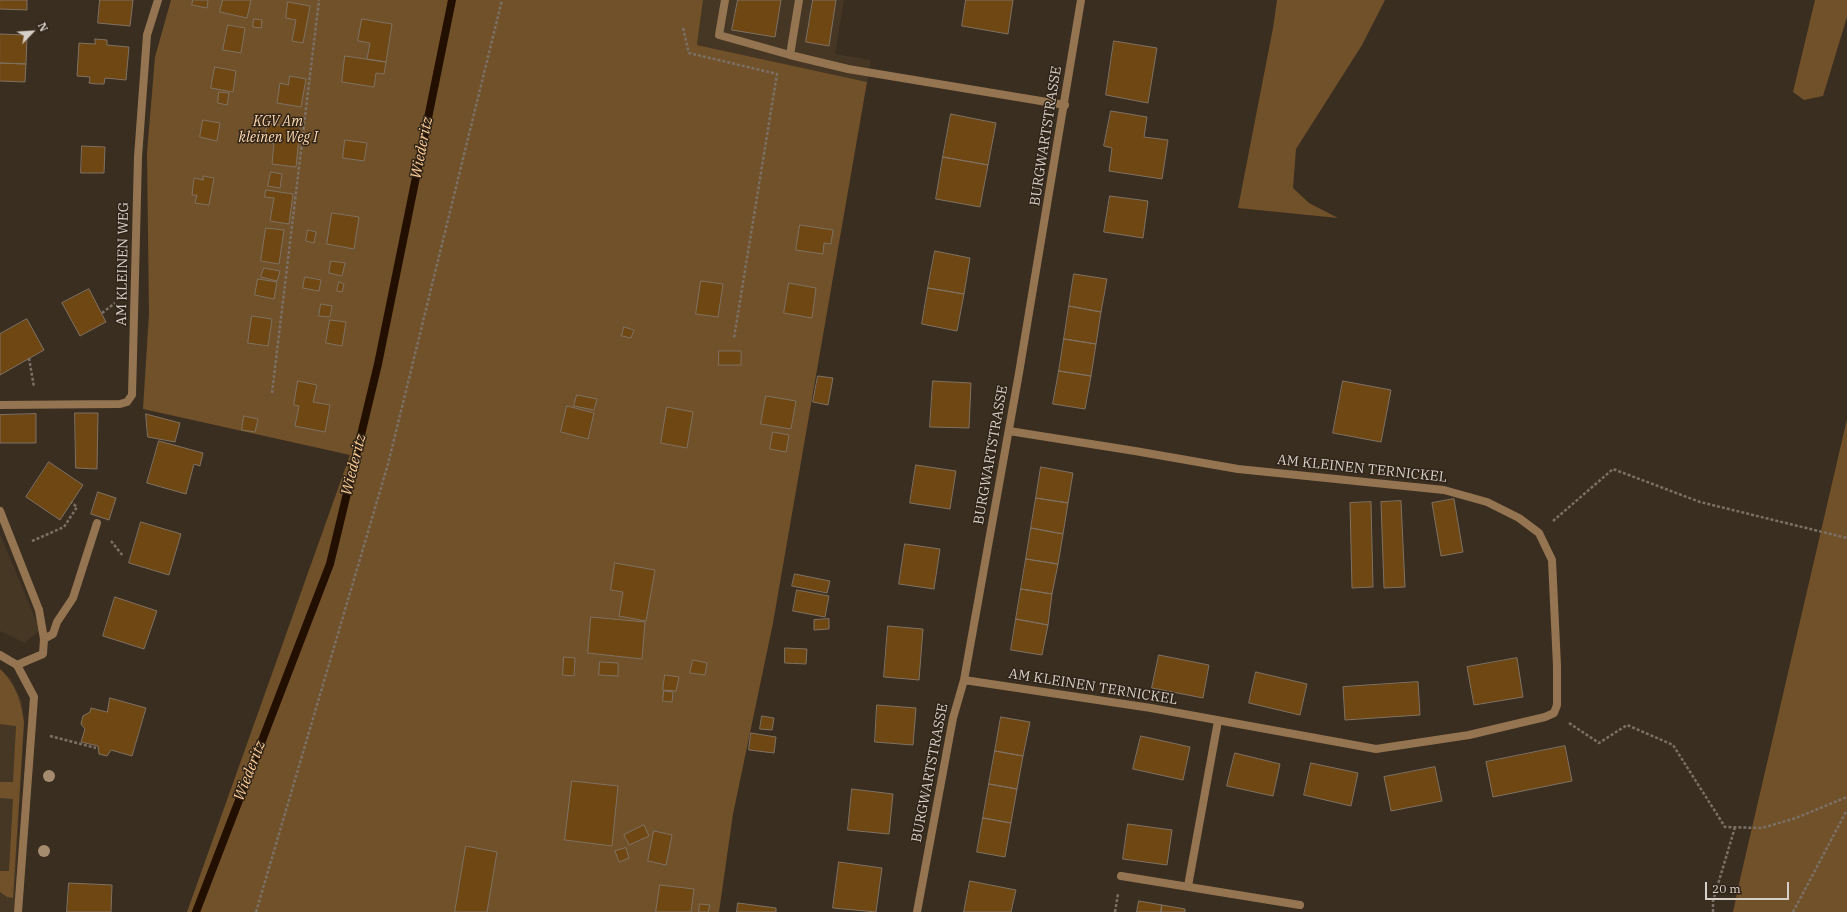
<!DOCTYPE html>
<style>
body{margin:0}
#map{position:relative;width:1847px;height:912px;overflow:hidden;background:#3a2e21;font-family:"IBM Plex Serif",serif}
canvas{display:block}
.north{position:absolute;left:12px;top:12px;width:40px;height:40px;-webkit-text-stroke:3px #302418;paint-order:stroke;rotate:65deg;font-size:11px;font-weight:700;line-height:16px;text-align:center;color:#d7d0c8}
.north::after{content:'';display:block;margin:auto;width:14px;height:18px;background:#d7d0c8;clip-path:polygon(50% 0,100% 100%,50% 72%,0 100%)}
.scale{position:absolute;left:1705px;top:882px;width:84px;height:18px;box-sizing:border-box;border:2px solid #d7d0c8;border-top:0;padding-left:5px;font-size:12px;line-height:14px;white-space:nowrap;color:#d7d0c8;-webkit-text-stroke:3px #302418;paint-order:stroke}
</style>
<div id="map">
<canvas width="1847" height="912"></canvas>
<div class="north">N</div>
<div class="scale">20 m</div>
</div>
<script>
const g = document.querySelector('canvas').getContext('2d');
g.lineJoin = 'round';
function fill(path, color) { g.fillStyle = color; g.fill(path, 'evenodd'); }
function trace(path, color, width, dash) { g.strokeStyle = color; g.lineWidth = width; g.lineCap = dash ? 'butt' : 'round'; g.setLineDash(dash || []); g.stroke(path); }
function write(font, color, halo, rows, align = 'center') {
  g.font = font + ' "IBM Plex Serif",serif'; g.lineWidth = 3; g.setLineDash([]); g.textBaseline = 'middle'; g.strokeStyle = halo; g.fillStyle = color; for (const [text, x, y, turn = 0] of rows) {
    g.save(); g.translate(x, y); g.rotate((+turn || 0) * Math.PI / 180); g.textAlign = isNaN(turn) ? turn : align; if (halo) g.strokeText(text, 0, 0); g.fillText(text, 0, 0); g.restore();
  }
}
fill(new Path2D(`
 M 703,0 L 844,0 L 835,54 L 871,60 L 867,82 L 697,45 Z
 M 0,534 L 40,630 L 25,643 L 0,631 Z
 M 0,669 L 10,678 L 22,701 L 24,722 L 14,912 L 0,912 Z`), '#463624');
fill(new Path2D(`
 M 171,0 L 703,0 L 697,45 L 867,82 L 773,623 L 733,814 L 719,912 L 187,912 L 350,455 L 143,409 L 149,314 L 147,153 L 155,57 Z
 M 1277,0 L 1385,0 L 1362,45 L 1296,149 L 1293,188 L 1309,203 L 1338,218 L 1238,208 L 1273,28 Z
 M 1815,0 L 1847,0 L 1847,17 L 1823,96 L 1804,100 L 1793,92 Z
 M 1847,419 L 1847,912 L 1733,912 L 1741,875 Z
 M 0,669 C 16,684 21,701 24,722 L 13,898 L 7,897 L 0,892 L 0,871 L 9,871 L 13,799 L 0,798 L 0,782 L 13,782 L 16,726 L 0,724 Z`), '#715129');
trace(new Path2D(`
 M 196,912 L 330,564 L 378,364 L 452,0`), '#230f00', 8);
const building = new Path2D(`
 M 0,0 L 27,0 L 27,10 L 0,9 Z
 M 100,0 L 133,0 L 130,26 L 98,23 Z
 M 193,0 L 208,0 L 207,8 L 192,5 Z
 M 223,0 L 251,0 L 247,18 L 220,12 Z
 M 738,0 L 781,0 L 775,37 L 732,30 Z
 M 813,0 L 836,0 L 829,46 L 806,42 Z
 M 966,0 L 1013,0 L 1008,34 L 962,26 Z
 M 288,2 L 310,6 L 303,43 L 292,41 L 296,20 L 286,18 Z
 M 254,19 L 262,20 L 261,28 L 253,27 Z
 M 362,19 L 392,24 L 386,62 L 367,59 L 370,43 L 358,41 Z
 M 228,25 L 245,28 L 241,53 L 223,50 Z
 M 0,34 L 27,35 L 26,64 L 0,63 Z
 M 95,39 L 107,40 L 107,45 L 129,47 L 126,80 L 105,78 L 104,84 L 96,84 L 89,83 L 90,77 L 77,76 L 79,43 L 95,44 Z
 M 1114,41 L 1157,48 L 1148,103 L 1106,95 Z
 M 345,56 L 386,62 L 384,74 L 376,73 L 374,87 L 342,82 Z
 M 0,63 L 26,64 L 25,82 L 0,81 Z
 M 215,67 L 236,71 L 233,92 L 211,88 Z
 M 290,76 L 306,79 L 301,107 L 277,103 L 280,83 L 288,85 Z
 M 219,92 L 229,93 L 227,105 L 218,103 Z
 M 1111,111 L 1147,117 L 1144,137 L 1168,140 L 1162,179 L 1109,171 L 1112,148 L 1104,146 Z
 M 951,114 L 996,123 L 988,165 L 943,157 Z
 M 203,120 L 220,123 L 217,141 L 200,137 Z
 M 267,124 L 300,127 L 296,167 L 272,164 L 274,143 L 265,142 Z
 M 345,140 L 367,143 L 364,161 L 343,158 Z
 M 82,146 L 105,147 L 104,173 L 81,173 Z
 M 943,157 L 988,165 L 980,207 L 936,199 Z
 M 271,172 L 282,174 L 280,188 L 268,186 Z
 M 203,176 L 214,178 L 209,205 L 195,203 L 197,195 L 192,195 L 194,178 L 203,180 Z
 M 266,190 L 293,194 L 289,224 L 270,221 L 274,198 L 265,197 Z
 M 1110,196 L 1148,201 L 1143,238 L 1104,232 Z
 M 332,213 L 359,217 L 354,249 L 327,244 Z
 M 800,225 L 833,230 L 831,244 L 824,243 L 823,254 L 796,250 Z
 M 266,228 L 284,230 L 279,264 L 261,261 Z
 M 308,230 L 316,232 L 314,243 L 306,241 Z
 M 935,251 L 970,258 L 964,294 L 928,288 Z
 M 331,261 L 345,263 L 342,276 L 329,273 Z
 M 264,268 L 280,271 L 277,281 L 261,277 Z
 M 1074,274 L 1107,279 L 1101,312 L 1069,306 Z
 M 305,277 L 321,280 L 319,291 L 303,288 Z
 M 258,279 L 277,282 L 274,299 L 255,295 Z
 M 701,281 L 723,284 L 718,317 L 696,314 Z
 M 339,282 L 344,284 L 342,292 L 337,291 Z
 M 789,283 L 816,288 L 812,318 L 784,313 Z
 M 928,288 L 964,294 L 957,331 L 922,324 Z
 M 89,289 L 106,322 L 80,336 L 62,303 Z
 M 321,304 L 332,306 L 330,317 L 319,316 Z
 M 1069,306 L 1101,312 L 1096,344 L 1064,339 Z
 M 252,316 L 272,319 L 268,346 L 248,343 Z
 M 27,319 L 44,350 L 0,375 L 0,334 Z
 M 330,320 L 346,322 L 342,346 L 326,343 Z
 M 624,327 L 634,330 L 631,338 L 622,336 Z
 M 1064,339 L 1096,344 L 1091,376 L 1059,371 Z
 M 719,351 L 741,351 L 741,365 L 719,365 Z
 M 1059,371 L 1091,376 L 1085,409 L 1053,404 Z
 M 818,376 L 833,378 L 828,405 L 813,402 Z
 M 298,381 L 317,385 L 313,402 L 330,405 L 325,432 L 295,426 L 299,406 L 294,405 Z
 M 933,381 L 971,383 L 969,428 L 930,427 Z
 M 1343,381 L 1391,390 L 1381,442 L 1333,433 Z
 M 577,395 L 597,399 L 594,410 L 574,406 Z
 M 766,396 L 796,401 L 791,429 L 761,424 Z
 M 567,406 L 594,413 L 588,439 L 561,432 Z
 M 667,407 L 693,412 L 687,448 L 661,443 Z
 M 75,413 L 98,413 L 97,469 L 76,468 Z
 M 36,414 L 36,443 L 0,443 L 0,415 Z
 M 146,414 L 180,423 L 175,442 L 148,437 Z
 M 244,416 L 258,419 L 255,432 L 242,430 Z
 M 773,432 L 789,435 L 786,452 L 770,449 Z
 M 159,441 L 203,453 L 200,466 L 194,464 L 186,494 L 147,483 Z
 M 49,462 L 83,485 L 60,520 L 26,497 Z
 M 916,465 L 956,471 L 950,509 L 910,503 Z
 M 1041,467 L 1073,473 L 1068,503 L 1036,498 Z
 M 98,492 L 116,498 L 109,520 L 91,514 Z
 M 1036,498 L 1068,503 L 1063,534 L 1031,528 Z
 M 1454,499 L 1463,552 L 1441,556 L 1432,503 Z
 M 1401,501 L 1405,587 L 1384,588 L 1381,502 Z
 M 1371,502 L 1373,587 L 1352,588 L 1350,503 Z
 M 141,522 L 181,534 L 169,575 L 129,563 Z
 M 1031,528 L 1063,534 L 1058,564 L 1026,559 Z
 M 905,544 L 940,549 L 934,589 L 899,584 Z
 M 1026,559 L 1058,564 L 1052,594 L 1021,589 Z
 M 615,563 L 655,570 L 646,621 L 619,616 L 623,592 L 611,590 Z
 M 795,574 L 830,581 L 827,593 L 792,586 Z
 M 1021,589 L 1052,594 L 1048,625 L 1016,619 Z
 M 797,590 L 829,596 L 825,617 L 793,611 Z
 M 115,597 L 157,611 L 144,649 L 103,636 Z
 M 591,617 L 645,622 L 642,659 L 588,653 Z
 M 829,619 L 829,629 L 814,630 L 814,620 Z
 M 1016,619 L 1048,625 L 1042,655 L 1011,650 Z
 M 888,626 L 923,629 L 919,680 L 884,677 Z
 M 785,648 L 807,649 L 806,664 L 785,663 Z
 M 1159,655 L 1209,665 L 1203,698 L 1152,688 Z
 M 564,657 L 575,658 L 574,676 L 563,675 Z
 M 1517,658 L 1523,697 L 1474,705 L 1467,667 Z
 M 693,660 L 707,663 L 705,675 L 690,673 Z
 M 600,662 L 618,663 L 618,676 L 599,675 Z
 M 1256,672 L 1307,684 L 1300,715 L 1249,703 Z
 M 665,675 L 679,677 L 676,691 L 663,690 Z
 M 1418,682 L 1420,715 L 1345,720 L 1343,687 Z
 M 664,691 L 673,692 L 672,702 L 663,701 Z
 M 110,698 L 146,708 L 132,756 L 111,750 L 107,756 L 99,754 L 98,746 L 81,742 L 85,729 L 81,724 L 83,716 L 90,712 L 91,708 L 107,712 Z
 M 877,705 L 916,708 L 913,745 L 875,742 Z
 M 762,716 L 774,718 L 772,730 L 760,729 Z
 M 1001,717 L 1030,722 L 1023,756 L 995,751 Z
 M 751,733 L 776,737 L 774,753 L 749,750 Z
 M 1141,736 L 1190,747 L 1183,780 L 1133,769 Z
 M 1565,746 L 1572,781 L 1493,797 L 1486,762 Z
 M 995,751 L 1023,756 L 1017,789 L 989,784 Z
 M 1235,753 L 1280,764 L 1273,796 L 1227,786 Z
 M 1311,763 L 1358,773 L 1351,806 L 1304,795 Z
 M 1435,767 L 1442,801 L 1391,811 L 1384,777 Z
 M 572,781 L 618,786 L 612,846 L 565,840 Z
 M 989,784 L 1017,789 L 1011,823 L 983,818 Z
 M 852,789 L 893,794 L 889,834 L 848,830 Z
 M 983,818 L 1011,823 L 1005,857 L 977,852 Z
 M 1128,824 L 1172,830 L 1167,865 L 1123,859 Z
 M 644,825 L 649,836 L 629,845 L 624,835 Z
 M 654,831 L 672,835 L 666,865 L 648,861 Z
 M 466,846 L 497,852 L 487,912 L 455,912 Z
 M 626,848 L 629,858 L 619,862 L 615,851 Z
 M 839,862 L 882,868 L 876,912 L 833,908 Z
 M 970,881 L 1016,890 L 1011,912 L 964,912 Z
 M 69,883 L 112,885 L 111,912 L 67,912 Z
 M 660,885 L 694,889 L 691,912 L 656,912 Z
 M 1139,901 L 1162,905 L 1161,912 L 1137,912 Z
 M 738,903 L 776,908 L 776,912 L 737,912 Z
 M 700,904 L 710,905 L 708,912 L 699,912 Z
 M 1162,905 L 1185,909 L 1185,912 L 1161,912 Z`);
fill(building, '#6e4712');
trace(building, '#7f7163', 1);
trace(new Path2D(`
 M 683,28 L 689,53 L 777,74 L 734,338
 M 102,313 L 115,303
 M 29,358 L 34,387
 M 272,393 L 319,0
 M 1553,521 L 1613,469 L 1700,502 L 1847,538
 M 32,541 L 64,527 L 77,507 L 71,502
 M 111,541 L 123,556
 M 1569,723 L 1599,743 L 1627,725 L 1673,745 L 1725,827 L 1762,828 L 1796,818 L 1847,797
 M 50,736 L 96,748
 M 256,912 L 388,464 L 502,0
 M 1115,912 L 1118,894
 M 1713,912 L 1713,901 L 1735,827
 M 1793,912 L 1847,810`), '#7a7065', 2.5, [3, 2]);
trace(new Path2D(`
 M 725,0 L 719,35 L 790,55 L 848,69 L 1065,105
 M 790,55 L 799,0
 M 44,639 L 53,634 L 57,622 L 73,598 L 97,523
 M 17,665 L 43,654 L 44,639 L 39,610
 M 1121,876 L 1300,905
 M 1188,886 L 1218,721`), '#957551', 8);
trace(new Path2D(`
 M 0,405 L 120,404 L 127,402 L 132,395 L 138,157 L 147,35 L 158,0
 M 0,511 L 39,610
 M 0,655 L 17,665 L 34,697 L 18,912
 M 964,680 L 1151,708 L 1376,749 L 1469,735 L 1545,717 L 1554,713 L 1557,705 L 1557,666 L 1552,560 L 1539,533 L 1519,518 L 1487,502 L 1444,490 L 1238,469 L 1135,451 L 1009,431
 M 917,912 L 953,718 L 964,680 L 1019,373 L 1081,0`), '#957551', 8);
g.fillStyle = '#a68c6f';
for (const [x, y] of [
 [49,776],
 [44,851]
]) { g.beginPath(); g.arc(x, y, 6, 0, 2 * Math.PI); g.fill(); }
write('italic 14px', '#fed8ae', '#302418', [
 ["KGV Am",278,122],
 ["kleinen Weg I",278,138]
]);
write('14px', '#d7d0c8', '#302418', [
 ["BURGWARTSTRASSE",1046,136,-81],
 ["AM KLEINEN WEG",123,264,-89],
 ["BURGWARTSTRASSE",991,455,-80],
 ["AM KLEINEN TERNICKEL",1362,469,6],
 ["AM KLEINEN TERNICKEL",1093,687,9],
 ["BURGWARTSTRASSE",930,773,-79]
]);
write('italic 15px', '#ffcd95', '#302418', [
 ["Wiederitz",422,148,-79],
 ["Wiederitz",354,465,-76],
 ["Wiederitz",250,771,-69]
]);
</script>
